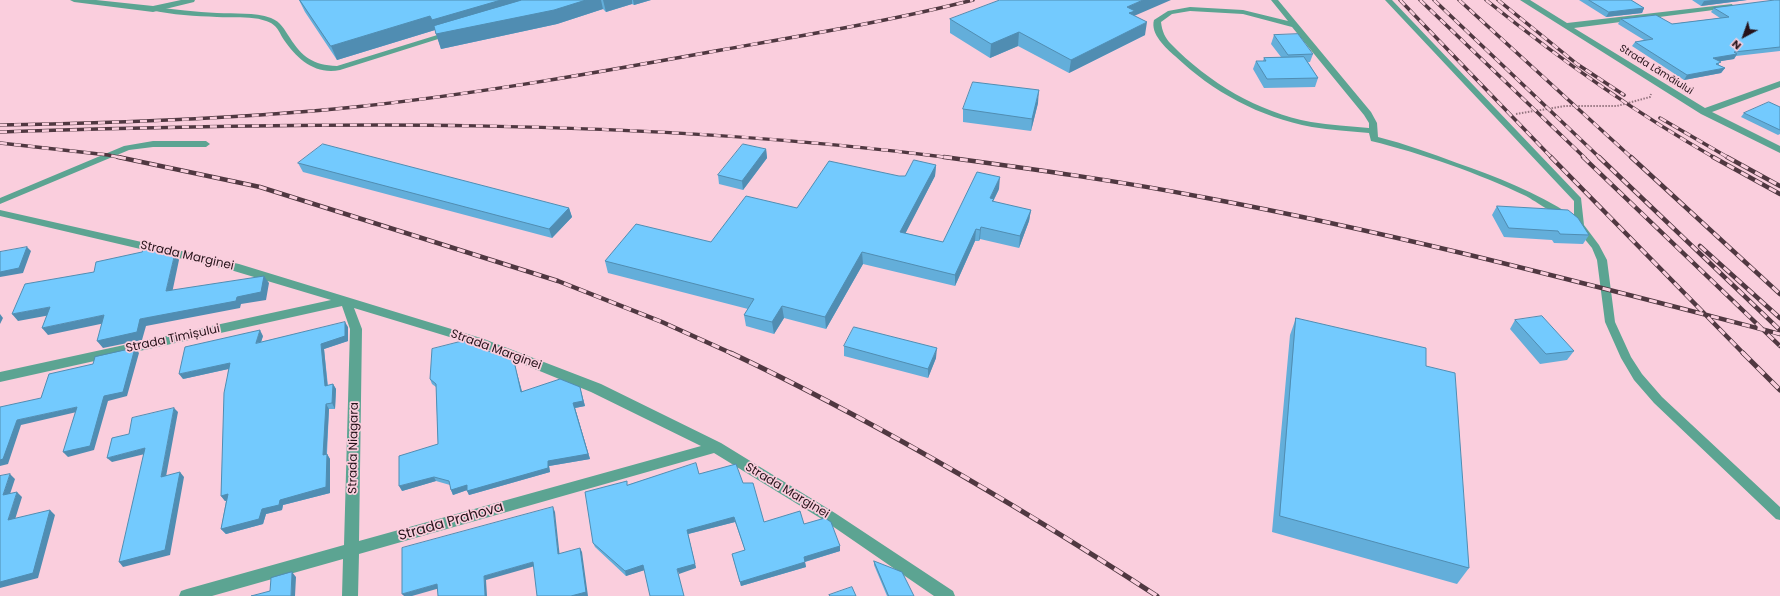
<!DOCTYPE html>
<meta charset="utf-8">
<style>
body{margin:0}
#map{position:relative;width:1780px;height:596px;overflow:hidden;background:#facedd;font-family:Poppins,sans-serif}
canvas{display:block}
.north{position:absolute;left:1724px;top:16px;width:40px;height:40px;-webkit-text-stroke:3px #facedd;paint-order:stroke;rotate:221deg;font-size:11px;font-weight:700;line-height:16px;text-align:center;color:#26131a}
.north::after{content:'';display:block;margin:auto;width:14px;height:18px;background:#26131a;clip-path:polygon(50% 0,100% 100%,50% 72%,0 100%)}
</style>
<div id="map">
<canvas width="1780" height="596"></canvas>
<div class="north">N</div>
</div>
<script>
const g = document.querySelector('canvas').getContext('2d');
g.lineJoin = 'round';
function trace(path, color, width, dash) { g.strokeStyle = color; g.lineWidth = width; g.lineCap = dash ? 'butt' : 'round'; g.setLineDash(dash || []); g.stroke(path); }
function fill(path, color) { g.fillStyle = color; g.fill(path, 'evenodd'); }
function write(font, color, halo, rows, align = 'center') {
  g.font = font + ' Poppins,sans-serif'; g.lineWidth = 3.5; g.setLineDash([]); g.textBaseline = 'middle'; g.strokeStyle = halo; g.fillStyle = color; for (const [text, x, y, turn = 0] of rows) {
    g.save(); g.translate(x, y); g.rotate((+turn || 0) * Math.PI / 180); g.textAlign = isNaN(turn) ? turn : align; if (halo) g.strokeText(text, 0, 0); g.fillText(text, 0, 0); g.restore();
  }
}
trace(new Path2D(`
 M 1516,114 L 1565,106 L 1617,106 L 1650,97 L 1651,94`), '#957580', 2, [1.5, 1.5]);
fill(new Path2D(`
 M 1271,0 L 1278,0 L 1371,112 L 1377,123 L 1378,137 C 1405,144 1431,153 1457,163 C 1497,177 1536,192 1571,215 L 1573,217 L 1571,219 C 1564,221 1535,201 1526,196 C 1480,174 1421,153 1371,141 L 1369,133 C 1350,131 1331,130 1312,127 C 1259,117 1213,92 1175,56 C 1166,48 1150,34 1154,20 L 1168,11 L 1190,7 L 1243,10 L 1288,21 ZM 1190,11 L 1243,14 L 1292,27 L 1364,115 L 1369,123 L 1369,128 C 1350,126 1330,125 1311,122 C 1258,112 1209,83 1171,44 C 1165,38 1162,31 1161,22 L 1172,14 Z
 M 1385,0 L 1392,0 L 1581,198 L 1584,225 L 1599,245 L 1607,260 L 1615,322 L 1631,357 L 1642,374 L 1662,397 L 1780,507 L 1780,520 L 1776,519 L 1654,403 L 1634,380 L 1621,358 L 1605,322 L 1597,260 L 1592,248 L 1574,226 L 1574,201 Z
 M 153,7 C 174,9 196,12 217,13 C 235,14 254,12 271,18 C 281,22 284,29 290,38 C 302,57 313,65 337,66 L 447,32 L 454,34 L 340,70 C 315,75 297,59 284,40 C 280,34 278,27 271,23 C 255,15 235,18 217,17 C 196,16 172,15 151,10 L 151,8 Z
 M 153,141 L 206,141 L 210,144 L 206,147 L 153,147 L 129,150 L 0,204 L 0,198 L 124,146 Z`), '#5ca492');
fill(new Path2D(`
 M 70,0 L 96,0 L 153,6 L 181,0 L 195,0 L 194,2 L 153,12 L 74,2 Z
 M 1520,0 L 1530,0 L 1567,23 L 1732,4 L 1733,6 L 1729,8 L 1574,28 L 1705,108 L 1780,81 L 1780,87 L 1712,112 L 1780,146 L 1780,153 L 1701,114 Z
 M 0,210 L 239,264 L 484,339 L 601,384 L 721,443 L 835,513 L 953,591 L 955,596 L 934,596 L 825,521 L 714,453 L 359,554 L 358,596 L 342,596 L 343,559 L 212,596 L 179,596 L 181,591 L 187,589 L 344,545 L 350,329 L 342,306 L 0,382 L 0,372 L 331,300 L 234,271 L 0,216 ZM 354,308 L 476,345 L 591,392 L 701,446 L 359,541 L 362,329 Z`), '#5ca492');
const railFar2 = new Path2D(`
 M 1400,0 L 1552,158
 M 1420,0 L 1585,158
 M 1434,0 L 1600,158
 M 1459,0 L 1632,158
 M 1486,0 C 1558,58 1634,112 1715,158
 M 1498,0 L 1577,64 L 1624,95
 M 1660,118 L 1729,158
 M 0,125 C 119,123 237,119 355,107 C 478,94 600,72 721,50 C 806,35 890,21 973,0
 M 0,132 C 318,122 636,117 952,158
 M 0,143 L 108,155 L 123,158`);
const railFar1 = new Path2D(`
 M 118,157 L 260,187 L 558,281 L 662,322 L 733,354
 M 944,157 C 1032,169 1120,181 1207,198 C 1400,234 1590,285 1780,334
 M 1551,157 L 1744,354
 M 1583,157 L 1780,346
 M 1599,157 L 1780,330
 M 1631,157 L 1780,294
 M 1713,157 L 1780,194
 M 1727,157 L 1780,186
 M 1700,246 L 1780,318`);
const rail = new Path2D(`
 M 731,353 C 879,423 1020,507 1157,596
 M 1743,353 L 1780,390`);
trace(railFar2, '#503841', 3.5);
trace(railFar1, '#503841', 4.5);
trace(rail, '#503841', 5);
trace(railFar2, '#facedd', 2.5, [7]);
trace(railFar1, '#facedd', 3, [8]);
trace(rail, '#facedd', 3.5, [10]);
fill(new Path2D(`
 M 299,0 L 651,0 L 634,5 L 632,4 L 606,12 L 603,9 L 557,24 L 441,49 L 435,30 L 337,60 L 305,12 Z
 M 1579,0 L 1631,0 L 1644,8 L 1642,13 L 1606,17 Z
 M 1692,0 L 1747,0 L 1701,6 Z
 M 1780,0 L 1780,51 L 1736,56 L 1734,59 L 1719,61 L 1719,65 L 1725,68 L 1721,73 L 1684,80 L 1632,46 L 1635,42 L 1644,40 L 1618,24 L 1621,19 L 1672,24 L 1720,18 L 1711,12 L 1714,8 Z
 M 1134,16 L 1145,35 L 1069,73 L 1018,46 L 990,58 L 950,33 L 950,19 Z
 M 1274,35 L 1313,54 L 1310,62 L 1308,62 L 1318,78 L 1315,87 L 1264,88 L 1253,69 L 1256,61 L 1263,61 L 1264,58 L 1281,57 L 1271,44 Z
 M 1038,103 L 1031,131 L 963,122 L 963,109 Z
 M 1780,107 L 1780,134 L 1778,135 L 1741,117 L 1744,113 Z
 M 766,149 L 767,158 L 743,190 L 719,184 L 718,175 Z
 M 298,163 L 569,208 L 572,217 L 552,238 L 303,172 Z
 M 936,165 L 935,176 L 905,233 L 943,242 L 999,189 L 993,202 L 1031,210 L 1029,221 L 1019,248 L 980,239 L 979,241 L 975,241 L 955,286 L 863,264 L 826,329 L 784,318 L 774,334 L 746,326 L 744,315 L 748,309 L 608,273 L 605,261 L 711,242 L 797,208 L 899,176 L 905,176 Z
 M 1497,206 L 1589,235 L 1583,244 L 1554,243 L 1552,240 L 1504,237 L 1492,215 Z
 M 1296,318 L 1426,366 L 1469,568 L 1457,584 L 1272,532 L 1290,335 Z
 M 1515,320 L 1574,351 L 1567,360 L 1540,364 L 1510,329 Z
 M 348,327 L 348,341 L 324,349 L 328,386 L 333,384 L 336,389 L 335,409 L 329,409 L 327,454 L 330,459 L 330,493 L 283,505 L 282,510 L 266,514 L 263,524 L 226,534 L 221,529 L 226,501 L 225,501 L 221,496 L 228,369 L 183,379 L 263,336 L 261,342 Z
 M 844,346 L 936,358 L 928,378 L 844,356 Z
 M 515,366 L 522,391 L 581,392 L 585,406 L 575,408 L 590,459 L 549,466 L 550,472 L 469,495 L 467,490 L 453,495 L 451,490 L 450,485 L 436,481 L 402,491 L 438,444 L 436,387 L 432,384 L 430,379 Z
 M 699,474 L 743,483 L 764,522 L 804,524 L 840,546 L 840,551 L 805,562 L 806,567 L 741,586 L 733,558 L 745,550 L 735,522 L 688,534 L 696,568 L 644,570 L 626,576 L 595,547 L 593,543 L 628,485 Z
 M 874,561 L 914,596 L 887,596 L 874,565 Z`), '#63aeda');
fill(new Path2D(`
 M 501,0 L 601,0 L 603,9 L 557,24 L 441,49 L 436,34 L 435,30 L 337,60 L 331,46 L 430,16 Z
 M 603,0 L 632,0 L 632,4 L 606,12 Z
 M 633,0 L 651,0 L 634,5 Z
 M 1143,0 L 1171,0 L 1134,16 L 1132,24 L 1127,7 Z
 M 1712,0 L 1747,0 L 1701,6 L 1704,1 Z
 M 1644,8 L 1642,13 L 1606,17 L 1609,12 Z
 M 1147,22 L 1145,35 L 1069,73 L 1071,60 Z
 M 1019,32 L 1018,46 L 990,58 L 991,44 Z
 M 1737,54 L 1734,59 L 1710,63 L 1713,58 Z
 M 1725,68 L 1721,73 L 1684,80 L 1687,75 Z
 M 1039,90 L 1038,103 L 1031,131 L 1032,119 Z
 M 766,149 L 767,158 L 743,190 L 742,181 Z
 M 936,165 L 935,176 L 900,244 L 900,232 Z
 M 1000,177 L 999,189 L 993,201 L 992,210 L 990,198 Z
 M 569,208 L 572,217 L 552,238 L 549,229 Z
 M 1031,210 L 1029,221 L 1019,248 L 1020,236 Z
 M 981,227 L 980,239 L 979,241 L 980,230 Z
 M 976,229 L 975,241 L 955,286 L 955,275 Z
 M 27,247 L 31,251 L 23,273 L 0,277 L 0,272 Z
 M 862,252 L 863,264 L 826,329 L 825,317 Z
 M 175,253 L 179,260 L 171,298 L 166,291 Z
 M 264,276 L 269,283 L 266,300 L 241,304 L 240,308 L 146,326 L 142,340 L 103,348 L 97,341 L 140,319 L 237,297 Z
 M 782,306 L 784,318 L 774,334 L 772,322 Z
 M 50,307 L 56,314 L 18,321 L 12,314 Z
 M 0,314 L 3,318 L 0,324 Z
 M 104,315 L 110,322 L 48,335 L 42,328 Z
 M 345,322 L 348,327 L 348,341 L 324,349 L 328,391 L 325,386 L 321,344 Z
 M 260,330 L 263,336 L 259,348 L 256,343 Z
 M 135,348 L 139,353 L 127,396 L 108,401 L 94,450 L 68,457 L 63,452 L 104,396 Z
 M 937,348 L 936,358 L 928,378 L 928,369 Z
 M 514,361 L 515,366 L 523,396 L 521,392 Z
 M 230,363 L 233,368 L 183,379 L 179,374 Z
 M 333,384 L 336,389 L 335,409 L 332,403 Z
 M 580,387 L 585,406 L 575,408 L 590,459 L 549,466 L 550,472 L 469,495 L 467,491 L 548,461 Z
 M 326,404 L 329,409 L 326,460 L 323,455 Z
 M 77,407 L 81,411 L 21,425 L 8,464 L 0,466 L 0,460 L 17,420 Z
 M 174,408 L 178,412 L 165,482 L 161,477 Z
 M 145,448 L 149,453 L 112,462 L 107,458 Z
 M 327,454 L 330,459 L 330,493 L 283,505 L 282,510 L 266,514 L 263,524 L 226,534 L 221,529 L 262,509 L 280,500 Z
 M 180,472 L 184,477 L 170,555 L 123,567 L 119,562 Z
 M 10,474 L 15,479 L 8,500 L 3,495 Z
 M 434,477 L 436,481 L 402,491 L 399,486 Z
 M 467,485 L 470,489 L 453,495 L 451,490 Z
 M 17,492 L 22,497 L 13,526 L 8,520 Z
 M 228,494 L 232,499 L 225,501 L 221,496 Z
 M 553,507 L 555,512 L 560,558 L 558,554 Z
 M 50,510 L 55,515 L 38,578 L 0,588 L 0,582 Z
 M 734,517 L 735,522 L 688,534 L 696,568 L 679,574 L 677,569 L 687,530 Z
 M 840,546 L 840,551 L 804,562 L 804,557 Z
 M 580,548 L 582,552 L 588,596 L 571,596 Z
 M 533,562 L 535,566 L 486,580 L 487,596 L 485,596 L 484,576 Z
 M 805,562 L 806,567 L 741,586 L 740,582 Z
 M 643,565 L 645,570 L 626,576 L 625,571 Z
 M 292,572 L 296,577 L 295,596 L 291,596 Z
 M 437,584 L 440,588 L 412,596 L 404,596 L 402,594 Z`), '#508db2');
const building = new Path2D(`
 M 300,0 L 501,0 L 432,20 L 430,16 L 331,46 Z
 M 522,0 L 586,0 L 554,10 L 436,34 L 434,26 Z
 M 1000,0 L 1143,0 L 1127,7 L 1135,11 L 1129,13 L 1147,22 L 1071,60 L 1019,32 L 991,44 L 950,19 Z
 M 1589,0 L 1631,0 L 1644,8 L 1609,12 Z
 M 1775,0 L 1780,0 L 1780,47 L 1734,52 L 1737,54 L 1713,58 L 1721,62 L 1716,64 L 1725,68 L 1687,75 L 1635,42 L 1653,39 L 1621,19 L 1656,15 L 1672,24 L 1729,17 L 1714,8 Z
 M 1298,34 L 1313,54 L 1288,55 L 1274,35 Z
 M 1304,57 L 1318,78 L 1267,79 L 1256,61 L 1266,61 L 1264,58 Z
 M 973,82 L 1039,90 L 1032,119 L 963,109 Z
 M 1769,102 L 1780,107 L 1780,130 L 1744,113 Z
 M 323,144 L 569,208 L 549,229 L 298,163 Z
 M 743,144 L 766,149 L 742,181 L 718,175 Z
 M 914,160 L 936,165 L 900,232 L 943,242 L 977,172 L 1000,177 L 990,198 L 994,199 L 992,201 L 1031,210 L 1020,236 L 981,227 L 980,230 L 976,229 L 955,275 L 862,252 L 825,317 L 782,306 L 772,322 L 744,315 L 754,299 L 605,261 L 636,224 L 711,242 L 746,196 L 797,208 L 829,161 L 899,176 L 905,176 Z
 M 1497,206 L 1568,210 L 1578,218 L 1589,235 L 1560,234 L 1558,231 L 1509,228 Z
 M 27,247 L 19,268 L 0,272 L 0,252 Z
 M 143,247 L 175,253 L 166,291 L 264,276 L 261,292 L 237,297 L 236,301 L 140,319 L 137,332 L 97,341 L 104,315 L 42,328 L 50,307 L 12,314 L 25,284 L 94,272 L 96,262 L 142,252 Z
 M 1542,316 L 1574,351 L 1546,354 L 1515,320 Z
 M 1296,318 L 1426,348 L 1426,366 L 1455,373 L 1469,568 L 1280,516 Z
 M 345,322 L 345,336 L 321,344 L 325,386 L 333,384 L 332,403 L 326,404 L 323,455 L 327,454 L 326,487 L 280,500 L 279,505 L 262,509 L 259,519 L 221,529 L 228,494 L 221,496 L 224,393 L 230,363 L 179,374 L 185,347 L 260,330 L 256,343 Z
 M 854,327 L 937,348 L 928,369 L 844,346 Z
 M 463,341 L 514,361 L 521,392 L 560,379 L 580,387 L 583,401 L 573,403 L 588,454 L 548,461 L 548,468 L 467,491 L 467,485 L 451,490 L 449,481 L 434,477 L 399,486 L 399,456 L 438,444 L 436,384 L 430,379 L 432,349 Z
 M 135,348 L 123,392 L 104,396 L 90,446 L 63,452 L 77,407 L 17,420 L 3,459 L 0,460 L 0,407 L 41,398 L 49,374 L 93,364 L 95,357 Z
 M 174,408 L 161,477 L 180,472 L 165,550 L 119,562 L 145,448 L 107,458 L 112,438 L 129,434 L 132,418 Z
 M 696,463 L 699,474 L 736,464 L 743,483 L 753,483 L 764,522 L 800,511 L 804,524 L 825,518 L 831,522 L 840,546 L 804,557 L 805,562 L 740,582 L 732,554 L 745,550 L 734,517 L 687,530 L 695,564 L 677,569 L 684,596 L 650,596 L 643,565 L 625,571 L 593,543 L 585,492 L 627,481 L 627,485 Z
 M 10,474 L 3,495 L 17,492 L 8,520 L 50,510 L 33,573 L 0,582 L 0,476 Z
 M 553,507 L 558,554 L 580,548 L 586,592 L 571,596 L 537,596 L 533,562 L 484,576 L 485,596 L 438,596 L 437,584 L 402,594 L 402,548 Z
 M 874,561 L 902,572 L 914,596 L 889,596 Z
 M 292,572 L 291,596 L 251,596 L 270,591 L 271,578 Z
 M 852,587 L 856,596 L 830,596 L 829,595 Z`);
fill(building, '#73cafe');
trace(building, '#508db2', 1);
write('10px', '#26131a', '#facedd', [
 ["Strada Lămâiului",1656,70,32]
]);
write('12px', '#26131a', '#facedd', [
 ["Strada Marginei",187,256,13],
 ["Strada Timișului",173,339,-12],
 ["Strada Marginei",496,350,20],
 ["Strada Niagara",354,448,-89],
 ["Strada Marginei",787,491,31]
]);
write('14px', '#26131a', '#facedd', [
 ["Strada Prahova",451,522,-16]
]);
</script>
